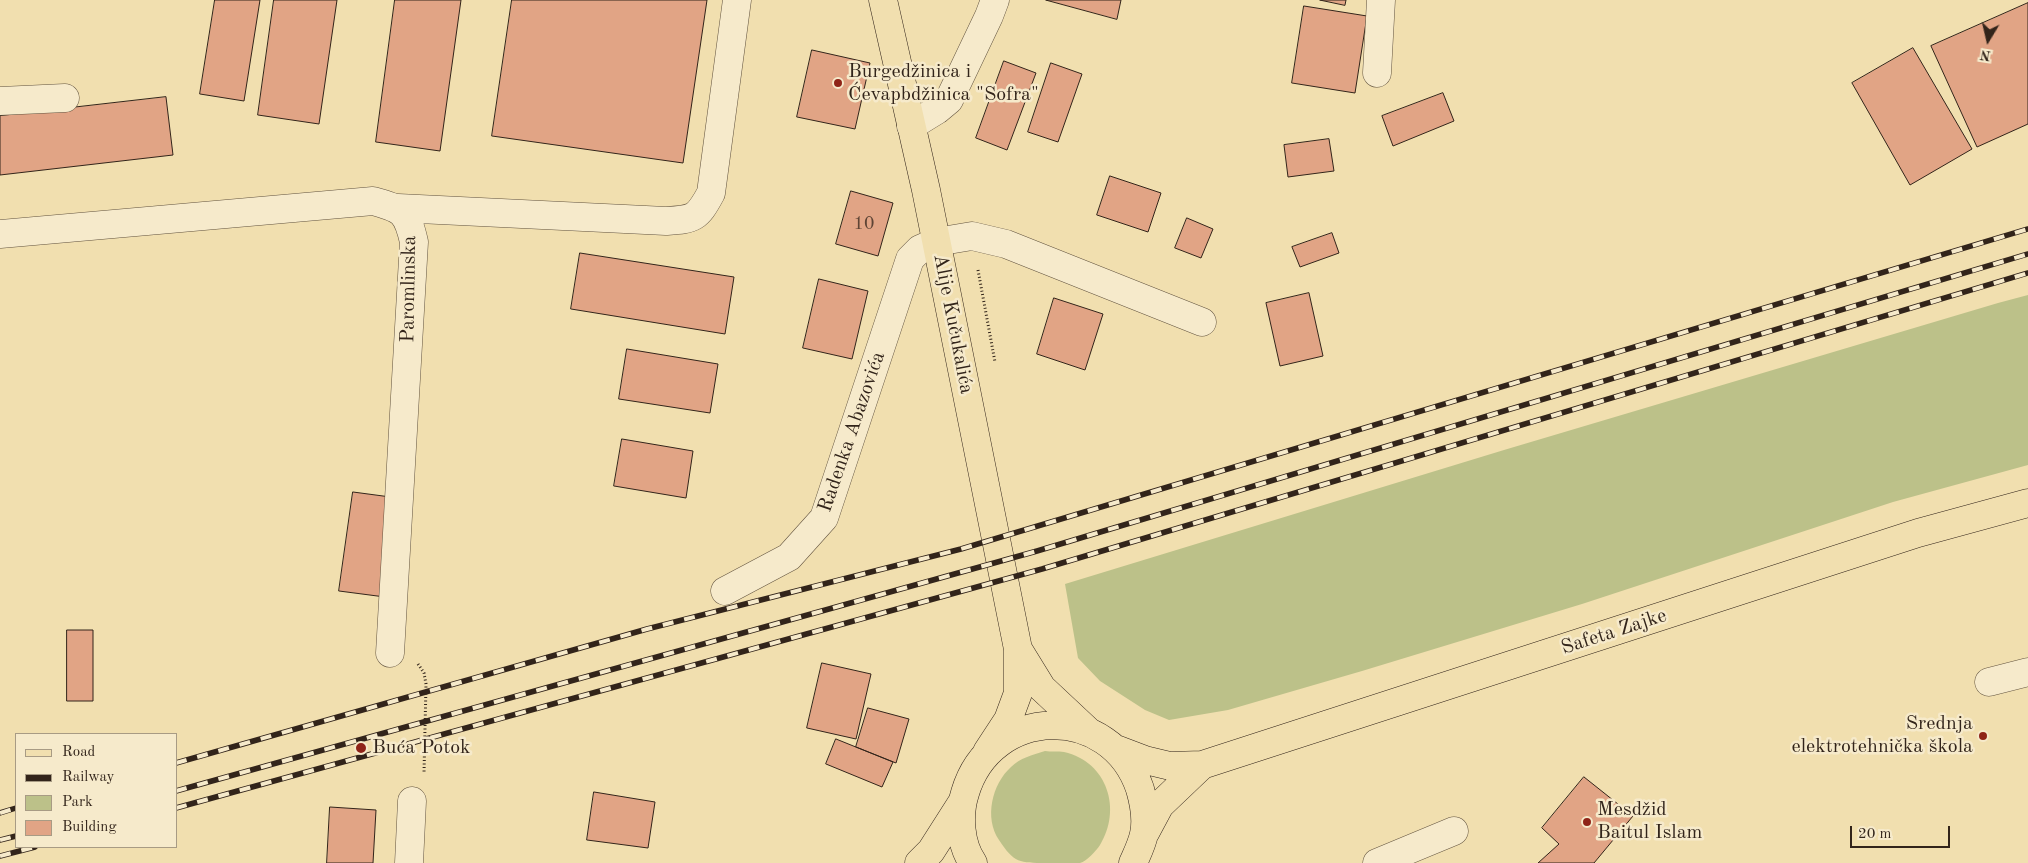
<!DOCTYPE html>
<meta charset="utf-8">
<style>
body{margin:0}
#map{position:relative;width:2028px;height:863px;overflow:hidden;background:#f1dfaf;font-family:"Old Standard TT",serif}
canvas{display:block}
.legend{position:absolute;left:15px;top:733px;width:162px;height:115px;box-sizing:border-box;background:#f6eacb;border:1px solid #a89b84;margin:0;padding:6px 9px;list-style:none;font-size:15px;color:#32241a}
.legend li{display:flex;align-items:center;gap:10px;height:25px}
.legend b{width:25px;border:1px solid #a89b84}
.north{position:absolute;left:1963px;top:15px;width:50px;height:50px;-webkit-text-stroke:4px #f6eacb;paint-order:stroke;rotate:189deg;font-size:14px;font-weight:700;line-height:20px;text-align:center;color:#32241a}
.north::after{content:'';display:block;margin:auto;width:18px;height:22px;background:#32241a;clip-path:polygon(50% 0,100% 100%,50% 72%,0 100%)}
.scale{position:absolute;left:1850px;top:826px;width:100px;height:22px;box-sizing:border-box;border:2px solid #32241a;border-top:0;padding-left:6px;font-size:15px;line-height:18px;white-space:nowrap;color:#32241a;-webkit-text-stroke:4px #f6eacb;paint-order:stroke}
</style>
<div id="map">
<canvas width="2028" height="863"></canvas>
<ul class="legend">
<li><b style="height:6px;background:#f1dfaf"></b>Road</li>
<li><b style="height:6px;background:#32241a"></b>Railway</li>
<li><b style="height:14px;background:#bcc189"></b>Park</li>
<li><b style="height:14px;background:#e1a485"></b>Building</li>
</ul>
<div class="north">N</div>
<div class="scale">20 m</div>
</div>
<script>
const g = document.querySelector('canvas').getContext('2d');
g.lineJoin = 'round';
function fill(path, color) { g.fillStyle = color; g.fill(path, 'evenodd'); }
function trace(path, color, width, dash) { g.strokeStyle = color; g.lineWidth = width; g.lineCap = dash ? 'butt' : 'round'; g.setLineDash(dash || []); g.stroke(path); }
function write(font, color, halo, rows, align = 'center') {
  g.font = font + ' "Old Standard TT",serif'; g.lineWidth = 5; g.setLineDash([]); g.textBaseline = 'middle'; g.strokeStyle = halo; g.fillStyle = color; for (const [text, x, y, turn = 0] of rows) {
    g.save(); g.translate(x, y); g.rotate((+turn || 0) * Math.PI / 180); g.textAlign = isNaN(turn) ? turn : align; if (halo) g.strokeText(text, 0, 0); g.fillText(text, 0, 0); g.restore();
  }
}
fill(new Path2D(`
 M 2028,295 L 2028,465 L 1893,502 L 1582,604 L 1362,671 L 1228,710 L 1169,720 L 1145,710 L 1100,681 L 1078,658 L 1065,584 L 1504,450 L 1998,303 Z
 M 1045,751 C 1051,752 1058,751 1064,752 C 1108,762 1122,810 1100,845 C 1096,851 1087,861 1080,863 C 1071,863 1056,863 1046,863 C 1020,863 1014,863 999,840 C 984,818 992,784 1011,767 C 1020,758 1032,755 1045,751 Z`), '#bcc189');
const building = new Path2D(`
 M 215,0 L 260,0 L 244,101 L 200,94 Z
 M 274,0 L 337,0 L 319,124 L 258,115 Z
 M 395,0 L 461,0 L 440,151 L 376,142 Z
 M 512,0 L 707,0 L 683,163 L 492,136 Z
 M 1046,0 L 1121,0 L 1117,19 Z
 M 1320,0 L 1346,0 L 1345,5 Z
 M 2028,3 L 2028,124 L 1977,147 L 1931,46 Z
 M 1304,6 L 1367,16 L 1355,93 L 1292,83 Z
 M 1913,48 L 1972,149 L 1910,185 L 1852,83 Z
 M 812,50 L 870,63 L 855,129 L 797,117 Z
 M 1004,61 L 1036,73 L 1007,150 L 976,138 Z
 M 1051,63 L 1082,74 L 1058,142 L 1028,132 Z
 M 1443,93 L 1454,121 L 1393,146 L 1382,116 Z
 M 166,97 L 173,155 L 0,175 L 0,116 Z
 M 1329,139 L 1334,171 L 1288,177 L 1284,145 Z
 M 1110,176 L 1161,193 L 1148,232 L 1097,215 Z
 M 851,191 L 893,203 L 878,256 L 836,244 Z
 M 1187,218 L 1213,229 L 1201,258 L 1175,248 Z
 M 1332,233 L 1339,253 L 1300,267 L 1292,247 Z
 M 580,253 L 734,277 L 725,334 L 571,309 Z
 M 819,279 L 868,291 L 852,359 L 803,348 Z
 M 1309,293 L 1323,356 L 1280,366 L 1266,303 Z
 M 1054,298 L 1103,314 L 1085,370 L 1037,354 Z
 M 627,349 L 718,364 L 710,413 L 619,399 Z
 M 622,439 L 693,451 L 686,498 L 614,486 Z
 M 353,492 L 398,498 L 385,597 L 339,591 Z
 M 67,630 L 93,630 L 93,701 L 67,701 Z
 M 822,663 L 871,674 L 856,739 L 807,728 Z
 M 868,708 L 909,719 L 896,763 L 856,747 Z
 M 836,739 L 893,762 L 882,787 L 826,764 Z
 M 1584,777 L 1633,816 L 1594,863 L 1538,863 L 1559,844 L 1542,828 Z
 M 594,792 L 655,802 L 648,848 L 587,840 Z
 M 330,807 L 376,810 L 373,863 L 327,863 Z`);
fill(building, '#e1a485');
trace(building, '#32241a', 1);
const minor = new Path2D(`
 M 1377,73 L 1381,0
 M 0,101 L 65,98
 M 911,126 L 937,110 L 949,100 L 989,16 L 995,0
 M 398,208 L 666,221 C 694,219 697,219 711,193 L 737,0
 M 0,234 L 373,201 C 402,209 407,211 414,242 L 390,653
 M 725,591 L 789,557 L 824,518 L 910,259 L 920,249 L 936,242 L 972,236 L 1006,244 L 1202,322
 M 1989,682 L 2028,672
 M 409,863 L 412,801
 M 1377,863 L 1454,831`);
const major = new Path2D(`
 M 883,0 L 926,190 L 1018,649 L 1018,693 L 1008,720 L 987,752
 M 1018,649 L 1042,688 L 1089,732
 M 1116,749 L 1145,760 L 1170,766 L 1202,765 L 1918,533 L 2028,503
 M 1145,833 L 1160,805 L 1202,765
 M 919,863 L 931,851 L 961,804
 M 973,863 C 960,844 958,815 965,793 C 991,705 1111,702 1140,789 C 1144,803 1147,820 1144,834 C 1142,844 1137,854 1133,863`);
trace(minor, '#62533f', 29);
trace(major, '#32241a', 29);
trace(new Path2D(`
 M 978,270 L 995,362
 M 418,664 L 424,673 L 426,684 L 424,773`), '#32241a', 3, [1, 2.5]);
trace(minor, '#f6eacb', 28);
trace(major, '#f1dfaf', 28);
const rail = new Path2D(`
 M 176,763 L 647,629 L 961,549 L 2028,229
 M 176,791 L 1037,551 L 2028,254
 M 176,808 L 1042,569 L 2028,273
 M 0,813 L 16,808
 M 0,840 L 16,836
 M 0,856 L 35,847`);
trace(rail, '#32241a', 5.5);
trace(rail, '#f6eacb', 4, [11]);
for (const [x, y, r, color] of [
 [838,83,5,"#8f2418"],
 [1983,736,5,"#8f2418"],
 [361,748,6,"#8f2418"],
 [1587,822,5,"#8f2418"]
]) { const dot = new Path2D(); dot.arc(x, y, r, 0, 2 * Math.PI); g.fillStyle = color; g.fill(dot); trace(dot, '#f6eacb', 2); }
write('18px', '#5e4435', null, [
 ["10",864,224]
]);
write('20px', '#32241a', '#f6eacb', [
 ["Burgedžinica i",848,72],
 ["Ćevapbdžinica \"Sofra\"",848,95],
 ["Srednja",1973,724,"right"],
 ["elektrotehnička škola",1973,747,"right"],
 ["Buća Potok",372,748],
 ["Mesdžid",1597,810],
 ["Baitul Islam",1597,833]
], 'left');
write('20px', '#32241a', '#f6eacb', [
 ["Paromlinska",409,289,-89],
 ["Alije Kučukalića",953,324,79],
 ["Radenka Abazovića",852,432,-71],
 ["Safeta Zajke",1614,632,-18]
]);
</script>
